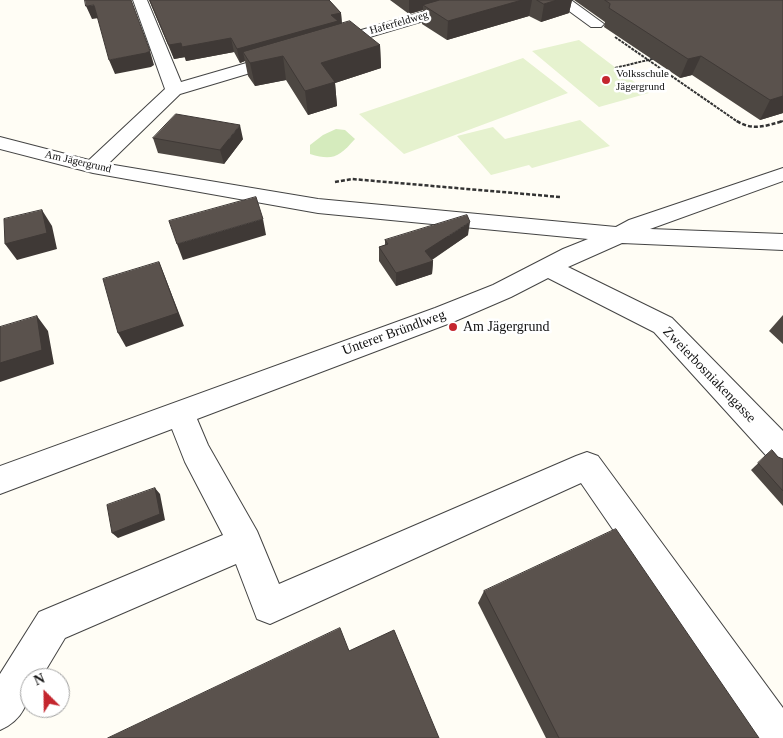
<!DOCTYPE html>
<meta charset="utf-8">
<style>
body{margin:0}
#map{position:relative;width:783px;height:738px;overflow:hidden;background:#fffdf5;font-family:"Times New Roman",serif}
canvas{display:block}
.north{position:absolute;left:20px;top:668px;width:50px;height:50px;box-sizing:border-box;background:#fff;border:1px solid #a0a0a0;border-radius:50%;rotate:337deg;font-size:14px;font-weight:700;line-height:20px;text-align:center;color:#111}
.north::after{content:'';display:block;margin:auto;width:18px;height:22px;background:#c4262e;clip-path:polygon(50% 0,100% 100%,50% 72%,0 100%)}
</style>
<div id="map">
<canvas width="783" height="738"></canvas>
<div class="north">N</div>
</div>
<script>
const g = document.querySelector('canvas').getContext('2d');
g.lineJoin = 'round';
function fill(path, color) { g.fillStyle = color; g.fill(path, 'evenodd'); }
function trace(path, color, width, dash) { g.strokeStyle = color; g.lineWidth = width; g.lineCap = dash ? 'butt' : 'round'; g.setLineDash(dash || []); g.stroke(path); }
function write(font, color, halo, rows, align = 'center') {
  g.font = font + ' "Times New Roman",serif'; g.lineWidth = 5; g.setLineDash([]); g.textBaseline = 'middle'; g.strokeStyle = halo; g.fillStyle = color; for (const [text, x, y, turn = 0] of rows) {
    g.save(); g.translate(x, y); g.rotate((+turn || 0) * Math.PI / 180); g.textAlign = isNaN(turn) ? turn : align; if (halo) g.strokeText(text, 0, 0); g.fillText(text, 0, 0); g.restore();
  }
}
fill(new Path2D(`
 M 336,129 L 345,130 L 355,139 C 339,157 333,161 310,154 L 310,145 L 323,135 Z`), '#d5ebbd');
fill(new Path2D(`
 M 579,40 L 649,93 L 599,107 L 532,51 Z
 M 523,58 L 568,93 L 404,154 L 359,114 Z
 M 580,120 L 610,146 L 532,168 L 529,165 L 491,175 L 457,136 L 493,127 L 505,139 Z`), '#e6f2cf');
const minor = new Path2D(`
 M 133,0 L 147,0 L 181,82 L 281,53 L 287,54 L 289,58 L 287,62 L 180,94 L 108,164 L 318,199 L 616,227 L 629,220 L 783,168 L 783,181 L 650,229 L 783,234 L 783,250 L 622,243 L 568,267 L 672,318 L 783,431 L 783,466 L 772,462 L 654,332 L 548,278 L 511,297 L 453,322 L 197,419 L 208,445 L 257,531 L 279,584 L 576,456 L 587,452 L 598,456 L 783,708 L 783,738 L 756,738 L 581,483 L 270,624 L 257,619 L 236,564 L 65,638 L 41,678 L 30,678 C 30,702 23,720 0,730 L 0,674 L 39,612 L 223,535 L 185,462 L 172,429 L 0,494 L 0,466 L 435,308 L 493,285 L 563,249 L 588,239 L 318,213 L 93,173 L 0,149 L 0,137 L 89,160 L 165,89 Z
 M 463,0 L 486,0 L 484,3 L 336,47 L 324,47 L 322,44 L 324,41 Z
 M 554,0 L 571,0 L 604,24 L 601,27 L 591,27 Z`);
trace(minor, '#444', 2);
trace(new Path2D(`
 M 615,37 L 738,122
 M 615,68 L 656,58
 M 780,122 L 783,121`), '#333', 2, [3, 1]);
trace(new Path2D(`
 M 737,121 C 752,131 766,126 783,121
 M 335,182 L 352,179 L 560,197`), '#333', 2.5, [4, 2]);
fill(minor, '#fff');
fill(new Path2D(`
 M 149,0 L 329,0 L 341,13 L 342,24 L 380,45 L 381,68 L 335,83 L 337,106 L 308,115 L 286,80 L 255,86 L 248,76 L 245,61 L 240,63 L 234,52 L 186,61 L 185,57 L 174,59 Z
 M 390,0 L 572,0 L 569,13 L 541,22 L 529,16 L 447,40 L 422,24 L 423,10 L 409,14 Z
 M 574,0 L 783,0 L 783,113 L 760,120 L 692,75 L 680,78 L 604,27 L 605,22 Z
 M 153,138 L 243,139 L 224,164 L 158,153 Z
 M 468,235 L 432,260 L 433,261 L 432,274 L 396,286 L 379,261 L 379,247 L 385,245 L 385,240 Z
 M 783,315 L 783,344 L 769,331 Z
 M 772,450 L 778,457 L 783,459 L 783,506 L 751,470 Z
 M 484,591 L 759,738 L 546,738 L 478,603 Z`), '#4d4742');
fill(new Path2D(`
 M 409,0 L 456,0 L 423,5 L 423,10 L 409,14 Z
 M 522,0 L 532,0 L 529,16 L 447,40 L 448,21 Z
 M 557,0 L 572,0 L 569,13 L 541,22 L 544,4 Z
 M 94,5 L 99,18 L 92,19 L 86,6 Z
 M 341,13 L 342,27 L 243,52 L 245,61 L 240,63 L 237,49 L 331,15 Z
 M 231,38 L 234,52 L 186,61 L 182,47 Z
 M 181,43 L 185,57 L 174,59 L 169,45 Z
 M 380,45 L 381,68 L 335,83 L 337,106 L 308,115 L 305,91 L 321,63 Z
 M 150,51 L 154,65 L 151,67 L 115,74 L 109,60 Z
 M 283,56 L 286,80 L 255,86 L 250,63 Z
 M 701,56 L 692,75 L 680,78 L 688,59 Z
 M 783,96 L 783,113 L 760,120 L 770,100 Z
 M 240,125 L 243,139 L 224,164 L 220,150 Z
 M 42,210 L 52,226 L 57,249 L 17,260 L 5,244 Z
 M 263,219 L 266,235 L 183,260 L 177,244 Z
 M 470,222 L 468,235 L 428,262 L 433,261 L 432,274 L 396,286 L 396,273 L 425,251 Z
 M 159,262 L 165,277 L 184,326 L 126,347 L 118,333 Z
 M 37,316 L 48,331 L 54,364 L 0,382 L 0,363 Z
 M 155,488 L 160,494 L 165,520 L 118,538 L 112,533 Z`), '#3f3936');
const building = new Path2D(`
 M 85,0 L 131,0 L 150,51 L 146,53 L 109,60 L 94,5 L 86,6 Z
 M 150,0 L 329,0 L 341,13 L 331,15 L 338,21 L 237,49 L 231,38 L 182,47 L 181,43 L 169,45 Z
 M 440,0 L 522,0 L 448,21 L 423,5 Z
 M 537,0 L 557,0 L 544,4 Z
 M 605,0 L 783,0 L 783,96 L 770,100 L 701,56 L 688,59 L 609,8 L 610,4 Z
 M 350,21 L 380,45 L 321,63 L 335,82 L 305,91 L 283,56 L 250,63 L 243,52 Z
 M 176,114 L 240,125 L 220,150 L 153,138 Z
 M 256,197 L 263,219 L 177,244 L 169,221 Z
 M 42,210 L 47,233 L 5,244 L 4,219 Z
 M 467,215 L 470,222 L 425,251 L 433,261 L 396,273 L 379,247 L 388,244 L 385,240 Z
 M 159,262 L 178,313 L 118,333 L 103,279 Z
 M 37,316 L 42,350 L 0,363 L 0,327 Z
 M 772,450 L 778,457 L 783,459 L 783,491 L 758,463 Z
 M 155,488 L 160,514 L 112,533 L 107,505 Z
 M 616,529 L 759,738 L 559,738 L 484,591 Z
 M 340,628 L 349,651 L 394,630 L 439,738 L 108,738 Z`);
fill(building, '#5a524d');
trace(building, '#3f3936', 1);
for (const [x, y, r, color] of [
 [606,80,5,"#c4262e"],
 [453,327,5,"#c4262e"]
]) { const dot = new Path2D(); dot.arc(x, y, r, 0, 2 * Math.PI); g.fillStyle = color; g.fill(dot); trace(dot, '#fff', 2); }
write('11px', '#111', '#fff', [
 ["Haferfeldweg",399,23,-16],
 ["Am Jägergrund",78,162,13]
]);
write('11px', '#111', '#fff', [
 ["Volksschule",616,74],
 ["Jägergrund",616,87]
], 'left');
write('14px', '#111', '#fff', [
 ["Am Jägergrund",463,327]
], 'left');
write('14px', '#111', '#fff', [
 ["Unterer Bründlweg",394,333,-20],
 ["Zweierbosniakengasse",709,375,46]
]);
</script>
